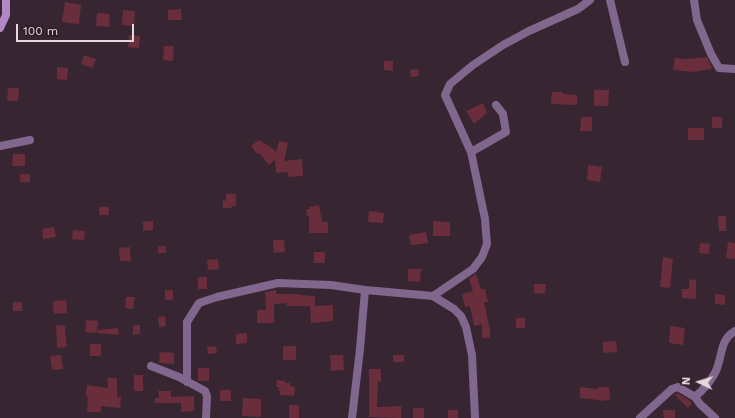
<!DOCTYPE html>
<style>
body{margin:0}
#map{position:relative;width:735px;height:418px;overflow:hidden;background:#372631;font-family:"Work Sans",sans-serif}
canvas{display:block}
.north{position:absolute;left:679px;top:362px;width:40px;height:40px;-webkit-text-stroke:3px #2d1c27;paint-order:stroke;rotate:274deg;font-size:11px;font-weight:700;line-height:16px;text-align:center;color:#e4d8df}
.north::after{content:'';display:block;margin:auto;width:14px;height:18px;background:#e4d8df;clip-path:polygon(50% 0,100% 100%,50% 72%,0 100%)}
.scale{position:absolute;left:16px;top:24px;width:118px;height:18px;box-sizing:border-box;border:2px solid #e4d8df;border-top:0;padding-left:5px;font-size:12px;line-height:14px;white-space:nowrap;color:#e4d8df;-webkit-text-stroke:3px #2d1c27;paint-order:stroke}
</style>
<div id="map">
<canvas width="735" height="418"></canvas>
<div class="north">N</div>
<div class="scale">100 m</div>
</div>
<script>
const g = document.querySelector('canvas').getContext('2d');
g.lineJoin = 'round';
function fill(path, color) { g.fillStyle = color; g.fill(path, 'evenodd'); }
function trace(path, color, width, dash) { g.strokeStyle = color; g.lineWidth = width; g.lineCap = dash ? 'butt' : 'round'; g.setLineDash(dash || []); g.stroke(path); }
fill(new Path2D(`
 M 65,2 L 81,5 L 79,24 L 62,22 Z
 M 181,9 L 182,20 L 168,20 L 168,10 Z
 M 123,10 L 135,11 L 134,26 L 122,25 Z
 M 97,13 L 110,14 L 109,27 L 96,26 Z
 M 129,35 L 140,36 L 139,48 L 128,47 Z
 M 164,46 L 174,46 L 173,61 L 163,60 Z
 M 84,55 L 96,59 L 93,68 L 81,64 Z
 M 707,57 L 711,66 L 712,69 L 693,72 L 673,70 L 675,58 L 686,59 Z
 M 384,61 L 393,61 L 393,71 L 384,70 Z
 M 57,67 L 68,68 L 67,80 L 57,79 Z
 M 418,69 L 419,76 L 411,77 L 410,70 Z
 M 8,88 L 19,88 L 18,101 L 7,101 Z
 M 594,90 L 609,90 L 608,106 L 594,106 Z
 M 552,92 L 563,92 L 562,94 L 577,95 L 577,105 L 551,104 Z
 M 483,103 L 487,113 L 474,124 L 466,111 Z
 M 581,117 L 592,117 L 592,131 L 580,131 Z
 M 712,117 L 722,117 L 722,128 L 712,128 Z
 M 688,128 L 704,128 L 704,140 L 688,140 Z
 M 259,140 L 272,148 L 276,152 L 279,141 L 288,143 L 284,161 L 302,159 L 303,176 L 288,177 L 288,172 L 276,173 L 275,160 L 269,165 L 259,153 L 257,154 L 251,146 Z
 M 13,154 L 25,154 L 25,166 L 12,166 Z
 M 588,165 L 602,167 L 600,182 L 587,180 Z
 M 20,174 L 30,174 L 30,182 L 20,182 Z
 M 226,194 L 236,194 L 236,206 L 232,206 L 232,208 L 223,208 L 223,200 L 226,201 Z
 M 319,205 L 322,222 L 328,222 L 328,233 L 309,233 L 309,216 L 307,216 L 306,209 L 310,209 L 309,207 Z
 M 99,207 L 109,207 L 109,215 L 99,215 Z
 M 369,211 L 384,213 L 383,223 L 368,222 Z
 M 718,216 L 726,216 L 726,231 L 719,231 Z
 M 153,221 L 153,230 L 143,231 L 143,222 Z
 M 433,221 L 450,222 L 450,236 L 433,236 Z
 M 54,227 L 56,237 L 43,239 L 42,229 Z
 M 73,230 L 85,231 L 84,240 L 72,239 Z
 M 426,232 L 428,243 L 411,245 L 409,235 Z
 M 273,240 L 284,240 L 285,252 L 274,253 Z
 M 728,242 L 735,243 L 735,259 L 726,258 Z
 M 700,243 L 710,244 L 709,254 L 699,253 Z
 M 158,246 L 166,246 L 166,253 L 158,253 Z
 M 130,247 L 131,261 L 120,261 L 119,248 Z
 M 314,252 L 325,252 L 325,263 L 314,263 Z
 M 663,257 L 673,259 L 670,288 L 660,287 Z
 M 218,259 L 219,269 L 208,270 L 207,260 Z
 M 408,269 L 421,269 L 420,282 L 408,281 Z
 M 476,274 L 481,289 L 485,289 L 488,302 L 484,302 L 490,330 L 490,338 L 482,338 L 482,324 L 474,326 L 470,306 L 465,307 L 462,294 L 473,291 L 469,279 Z
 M 198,277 L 207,277 L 207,289 L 198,289 Z
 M 689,279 L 696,280 L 696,299 L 682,298 L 682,289 L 689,289 Z
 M 534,284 L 546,284 L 545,294 L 534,293 Z
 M 165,290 L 173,290 L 173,300 L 165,300 Z
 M 276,290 L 276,294 L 300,294 L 300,295 L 315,296 L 315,306 L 333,305 L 333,321 L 311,323 L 310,306 L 287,306 L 287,303 L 274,304 L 274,323 L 257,323 L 257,310 L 266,310 L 265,292 Z
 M 715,294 L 725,295 L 725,305 L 715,304 Z
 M 126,297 L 135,297 L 133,309 L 125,308 Z
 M 66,300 L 67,313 L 54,314 L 53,301 Z
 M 13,302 L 22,302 L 22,311 L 13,311 Z
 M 165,316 L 166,326 L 159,327 L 158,317 Z
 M 516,318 L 525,318 L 525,328 L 516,328 Z
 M 86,320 L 98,321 L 97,333 L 85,332 Z
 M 56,325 L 65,326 L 65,336 L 66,336 L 67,347 L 57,348 Z
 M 133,325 L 140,325 L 140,334 L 133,335 Z
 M 670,326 L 685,328 L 683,345 L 669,343 Z
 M 118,328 L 119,335 L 98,333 L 98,330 Z
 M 247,333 L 247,343 L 236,344 L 236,334 Z
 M 616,341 L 617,352 L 603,353 L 603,342 Z
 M 90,344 L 101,344 L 101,356 L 90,356 Z
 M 216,346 L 217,353 L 208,354 L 207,347 Z
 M 283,346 L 296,346 L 296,360 L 283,360 Z
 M 160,352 L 174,353 L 174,364 L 159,363 Z
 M 61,355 L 63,369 L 52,370 L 50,356 Z
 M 330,355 L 343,355 L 344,370 L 331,371 Z
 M 393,355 L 404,355 L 404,362 L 393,362 Z
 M 198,368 L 209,368 L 209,381 L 198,381 Z
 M 369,369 L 381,369 L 381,382 L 378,381 L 377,407 L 401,406 L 401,418 L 369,417 Z
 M 134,375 L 143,375 L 143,391 L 134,391 Z
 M 107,378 L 117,378 L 117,397 L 121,397 L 120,408 L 101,406 L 101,412 L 87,412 L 88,397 L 86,396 L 87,385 L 108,388 Z
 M 277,380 L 285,381 L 285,383 L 290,383 L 290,386 L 295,387 L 294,396 L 280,395 L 280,391 L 278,391 L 279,387 L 276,387 Z
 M 580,387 L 598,389 L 598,387 L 609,387 L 610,400 L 599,401 L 599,400 L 580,398 Z
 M 220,390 L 231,390 L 231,401 L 220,401 Z
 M 158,391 L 171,391 L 171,397 L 194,396 L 194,411 L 181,412 L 181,403 L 155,403 L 155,398 L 159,398 Z
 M 677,393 L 689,400 L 692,403 L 688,408 L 675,395 Z
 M 243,398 L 261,399 L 261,417 L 242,416 Z
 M 289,405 L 299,405 L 299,418 L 289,418 Z
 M 413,408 L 424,408 L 424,418 L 413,418 Z
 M 448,410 L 458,410 L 458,418 L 448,418 Z
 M 663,410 L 675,410 L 675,418 L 664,418 Z`), '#692d3c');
trace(new Path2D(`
 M 610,0 L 625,62
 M 694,0 L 697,20 L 711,54 L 719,68 L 735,69
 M 496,105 L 503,114 L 506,132 L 471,152 L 445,95 L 450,84 L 473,65 L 503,45 L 529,31 L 578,9 L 590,0
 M 0,146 L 30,140
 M 433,296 L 473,269 L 482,257 L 487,244 L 485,219 L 471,152
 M 151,366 L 179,377 L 205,391 L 207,396 L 206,418
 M 187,382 L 187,322 L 199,303 L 217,297 L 278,283 L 331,285 L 365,290 L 433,296 L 454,309 L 461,316 L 466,327 L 472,355 L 475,418
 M 695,397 L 700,404 L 715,418
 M 352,418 L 360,349 L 365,290
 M 640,418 L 672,389 L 678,387 L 695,397 C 703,390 710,382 715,373 C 723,357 719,340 735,331`), '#81678e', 8);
trace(new Path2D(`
 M 0,28 L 6,15 L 6,0`), '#b187c5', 8);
</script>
